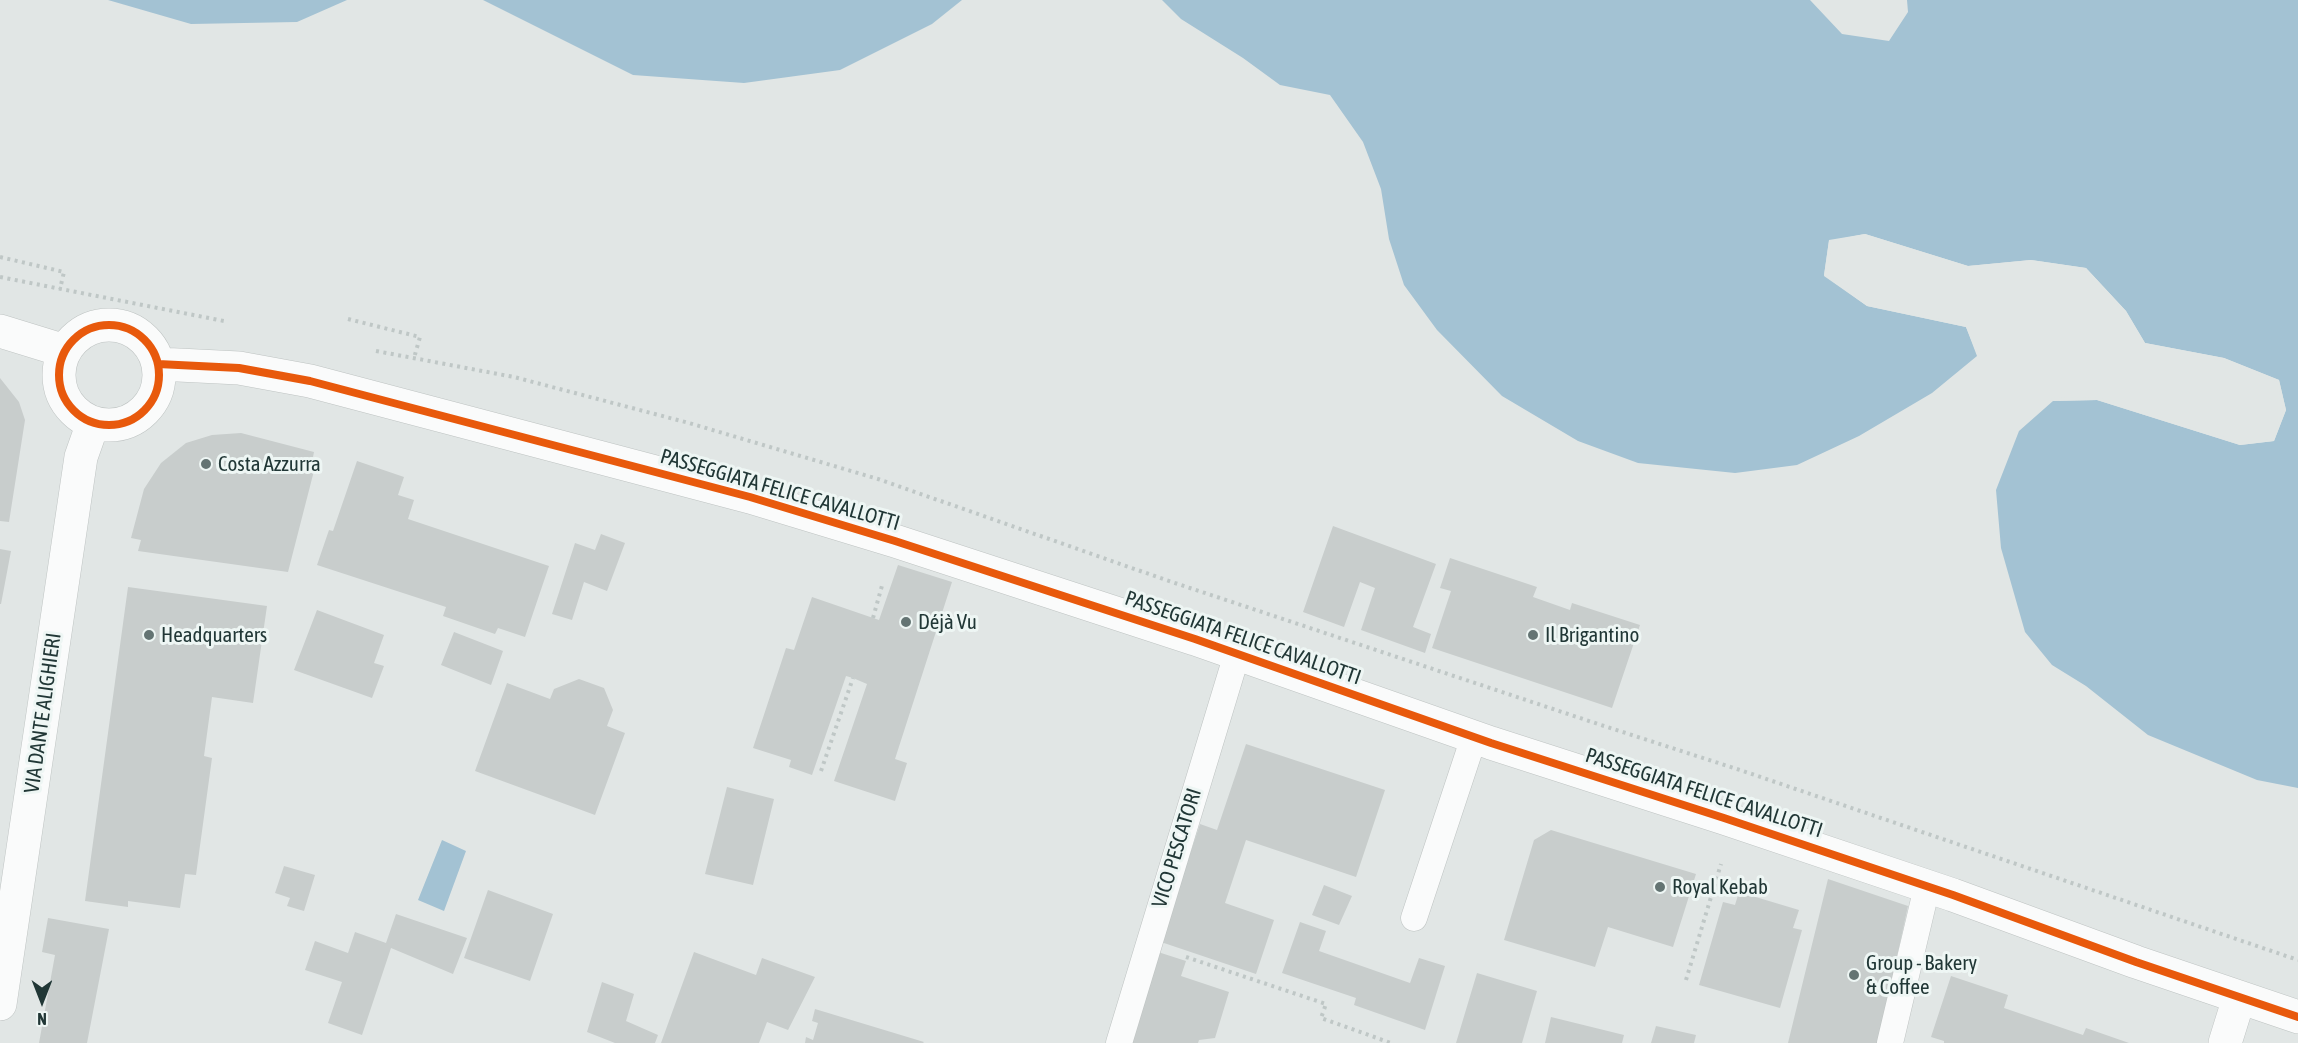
<!DOCTYPE html>
<meta charset="utf-8">
<style>
body{margin:0}
#map{position:relative;width:2298px;height:1043px;overflow:hidden;background:#e1e6e5;font-family:"Asap Condensed",sans-serif}
canvas{display:block}
.north{position:absolute;left:12px;top:971px;width:60px;height:60px;-webkit-text-stroke:4px #eef6f4;paint-order:stroke;rotate:180deg;font-size:16px;font-weight:700;line-height:24px;text-align:center;color:#213736}
.north::after{content:'';display:block;margin:auto;width:21px;height:27px;background:#213736;clip-path:polygon(50% 0,100% 100%,50% 72%,0 100%)}
</style>
<div id="map">
<canvas width="2298" height="1043"></canvas>
<div class="north">N</div>
</div>
<script>
const g = document.querySelector('canvas').getContext('2d');
g.lineJoin = 'round';
function fill(path, color) { g.fillStyle = color; g.fill(path, 'evenodd'); }
function trace(path, color, width, dash) { g.strokeStyle = color; g.lineWidth = width; g.lineCap = dash ? 'butt' : 'round'; g.setLineDash(dash || []); g.stroke(path); }
function write(font, color, halo, rows, align = 'center') {
  g.font = font + ' "Asap Condensed",sans-serif'; g.lineWidth = 6; g.setLineDash([]); g.textBaseline = 'middle'; g.strokeStyle = halo; g.fillStyle = color; for (const [text, x, y, turn = 0] of rows) {
    g.save(); g.translate(x, y); g.rotate((+turn || 0) * Math.PI / 180); g.textAlign = isNaN(turn) ? turn : align; if (halo) g.strokeText(text, 0, 0); g.fillText(text, 0, 0); g.restore();
  }
}
fill(new Path2D(`
 M 108,0 L 347,0 L 297,22 L 191,24 Z
 M 483,0 L 962,0 L 932,24 L 840,70 L 744,83 L 633,75 Z
 M 1162,0 L 2298,0 L 2298,788 L 2257,780 L 2148,735 L 2086,686 L 2052,665 L 2025,632 L 2001,548 L 1996,490 L 2019,431 L 2053,401 L 2097,400 L 2240,445 L 2274,441 L 2286,410 L 2279,380 L 2224,358 L 2145,343 L 2126,311 L 2086,268 L 2031,260 L 1968,266 L 1865,234 L 1829,241 L 1824,276 L 1867,306 L 1966,327 L 1977,356 L 1932,393 L 1859,436 L 1797,465 L 1735,473 L 1638,463 L 1578,441 L 1502,396 L 1437,330 L 1404,285 L 1389,239 L 1381,189 L 1363,142 L 1330,95 L 1280,85 L 1243,58 L 1181,19 Z
 M 442,840 L 466,851 L 444,911 L 418,900 Z`), '#a3c2d3');
fill(new Path2D(`
 M 1810,0 L 1907,0 L 1908,12 L 1889,41 L 1842,34 Z
 M 1865,234 L 1968,266 L 2031,260 L 2086,268 L 2126,311 L 2145,343 L 2224,358 L 2279,380 L 2286,410 L 2274,441 L 2240,445 L 2097,400 L 2049,401 L 2053,398 L 2097,397 L 2240,442 L 2272,439 L 2283,410 L 2277,382 L 2223,361 L 2144,345 L 2124,313 L 2085,271 L 2031,263 L 1968,269 L 1865,237 L 1832,243 L 1827,274 L 1868,304 L 1968,325 L 1980,355 L 1979,359 L 1966,327 L 1867,306 L 1824,275 L 1829,240 Z`), '#e1e6e5');
fill(new Path2D(`
 M 0,378 L 19,402 L 25,420 L 9,522 L 0,521 Z
 M 241,433 L 314,452 L 312,462 L 316,463 L 288,572 L 138,551 L 141,540 L 131,538 L 144,489 L 161,463 L 186,443 L 212,435 Z
 M 357,461 L 404,477 L 398,495 L 414,500 L 408,519 L 549,566 L 525,637 L 498,628 L 495,634 L 443,616 L 446,607 L 317,565 L 329,530 L 333,531 Z
 M 1333,526 L 1436,564 L 1413,627 L 1431,634 L 1425,653 L 1361,630 L 1375,588 L 1360,582 L 1344,627 L 1303,612 Z
 M 601,534 L 625,543 L 607,591 L 584,582 L 572,620 L 552,614 L 575,543 L 595,550 Z
 M 0,549 L 11,551 L 1,604 L 0,604 Z
 M 1450,558 L 1537,587 L 1533,597 L 1570,610 L 1572,603 L 1640,625 L 1612,708 L 1432,648 L 1451,591 L 1440,588 Z
 M 898,565 L 952,582 L 895,759 L 907,763 L 895,801 L 834,781 L 867,684 L 853,678 L 846,676 L 812,775 L 789,767 L 791,760 L 753,748 L 786,648 L 794,650 L 812,597 L 879,620 Z
 M 128,587 L 267,606 L 253,703 L 212,697 L 204,756 L 212,758 L 196,875 L 185,874 L 180,908 L 128,901 L 128,907 L 85,901 Z
 M 317,610 L 384,635 L 374,663 L 384,666 L 372,698 L 294,670 Z
 M 454,632 L 503,651 L 491,685 L 441,665 Z
 M 579,679 L 604,688 L 613,710 L 607,726 L 625,733 L 595,815 L 475,771 L 507,683 L 550,699 L 554,689 Z
 M 1246,744 L 1385,790 L 1356,877 L 1246,840 L 1225,903 L 1274,920 L 1256,974 L 1161,942 L 1200,824 L 1217,830 Z
 M 727,787 L 774,799 L 753,885 L 705,874 Z
 M 1551,830 L 1696,874 L 1673,947 L 1608,927 L 1595,967 L 1504,940 L 1534,840 Z
 M 284,866 L 315,875 L 304,911 L 287,906 L 290,898 L 275,893 Z
 M 1828,879 L 1908,906 L 1878,1043 L 1788,1043 Z
 M 1324,885 L 1352,896 L 1339,925 L 1312,915 Z
 M 488,890 L 553,914 L 530,981 L 464,958 Z
 M 1739,892 L 1799,910 L 1793,928 L 1802,930 L 1780,1008 L 1699,985 L 1723,902 L 1735,905 Z
 M 396,914 L 467,938 L 453,974 L 391,948 L 362,1035 L 328,1023 L 342,982 L 305,970 L 315,941 L 348,953 L 355,932 L 386,943 Z
 M 48,918 L 109,929 L 87,1043 L 39,1043 L 55,955 L 42,952 Z
 M 1300,922 L 1326,931 L 1319,951 L 1410,983 L 1419,958 L 1445,966 L 1425,1030 L 1354,1005 L 1356,998 L 1282,973 Z
 M 694,952 L 756,975 L 762,958 L 815,977 L 788,1030 L 767,1022 L 759,1043 L 661,1043 Z
 M 1158,952 L 1186,961 L 1181,976 L 1229,992 L 1215,1038 L 1199,1040 L 1198,1043 L 1129,1043 Z
 M 1477,973 L 1537,991 L 1522,1043 L 1456,1043 Z
 M 1951,976 L 2008,995 L 2004,1008 L 2083,1035 L 2086,1028 L 2129,1043 L 1944,1043 L 1944,1041 L 1931,1037 Z
 M 602,982 L 634,994 L 626,1021 L 658,1035 L 655,1043 L 615,1043 L 587,1032 Z
 M 815,1009 L 924,1042 L 923,1043 L 805,1043 L 806,1037 L 813,1040 L 818,1023 L 812,1021 Z
 M 1551,1017 L 1624,1035 L 1622,1043 L 1545,1043 Z
 M 1656,1026 L 1696,1035 L 1694,1043 L 1651,1043 Z`), '#c8cdcc');
const service = new Path2D(`
 M 1414,918 L 1474,737
 M 1119,1043 L 1237,654
 M 1890,1043 L 1927,887`);
const minor = new Path2D(`
 M59 375a50 50 0 1 1 100 0a50 50 0 1 1-100 0Z
 M 0,331 L 65,351
 M 158,364 L 239,368 L 310,381 L 750,497 L 895,541 L 1195,639 L 1491,743 L 1724,818 L 1953,895 L 2136,962 L 2298,1017
 M 0,1004 L 81,457 L 93,423
 M 2225,1043 L 2239,998`);
trace(service, '#bec3c2', 27);
trace(minor, '#bec3c2', 34);
trace(new Path2D(`
 M 0,257 L 64,272 L 60,289
 M 0,277 L 224,321
 M 348,319 L 420,337 L 414,358
 M 376,351 L 514,377 L 689,423 L 878,479 L 1166,580 L 1601,725 L 1740,770 L 2298,960
 M 873,618 L 883,582
 M 821,771 L 853,678
 M 1186,957 L 1326,1004 L 1321,1018 L 1391,1043
 M 1686,980 L 1721,864`), '#bfc7c6', 4, [3, 4.5]);
trace(service, '#fafbfb', 26);
trace(minor, '#fafbfb', 33);
trace(new Path2D(`
 M59 375a50 50 0 1 1 100 0a50 50 0 1 1-100 0Z
 M 158,364 L 239,368 L 310,381 L 750,497 L 895,541 L 1195,639 L 1491,743 L 1724,818 L 1953,895 L 2136,962 L 2298,1017`), '#e8590c', 8);
for (const [x, y, r, color] of [
 [206,464,6,"#647473"],
 [906,622,6,"#647473"],
 [149,635,6,"#647473"],
 [1533,635,6,"#647473"],
 [1660,887,6,"#647473"],
 [1854,975,6,"#647473"]
]) { const dot = new Path2D(); dot.arc(x, y, r, 0, 2 * Math.PI); g.fillStyle = color; g.fill(dot); trace(dot, '#eef6f4', 2); }
write('21px', '#213736', '#eef6f4', [
 ["Costa Azzurra",218,464],
 ["Déjà Vu",918,622],
 ["Headquarters",161,635],
 ["Il Brigantino",1545,635],
 ["Royal Kebab",1672,887],
 ["Group - Bakery",1866,963],
 ["& Coffee",1866,987]
], 'left');
write('21px', '#213736', '#eef6f4', [
 ["PASSEGGIATA FELICE CAVALLOTTI",780,490,16],
 ["PASSEGGIATA FELICE CAVALLOTTI",1243,638,19],
 ["VIA DANTE ALIGHIERI",43,713,-82],
 ["PASSEGGIATA FELICE CAVALLOTTI",1704,793,18],
 ["VICO PESCATORI",1177,848,-73]
]);
</script>
